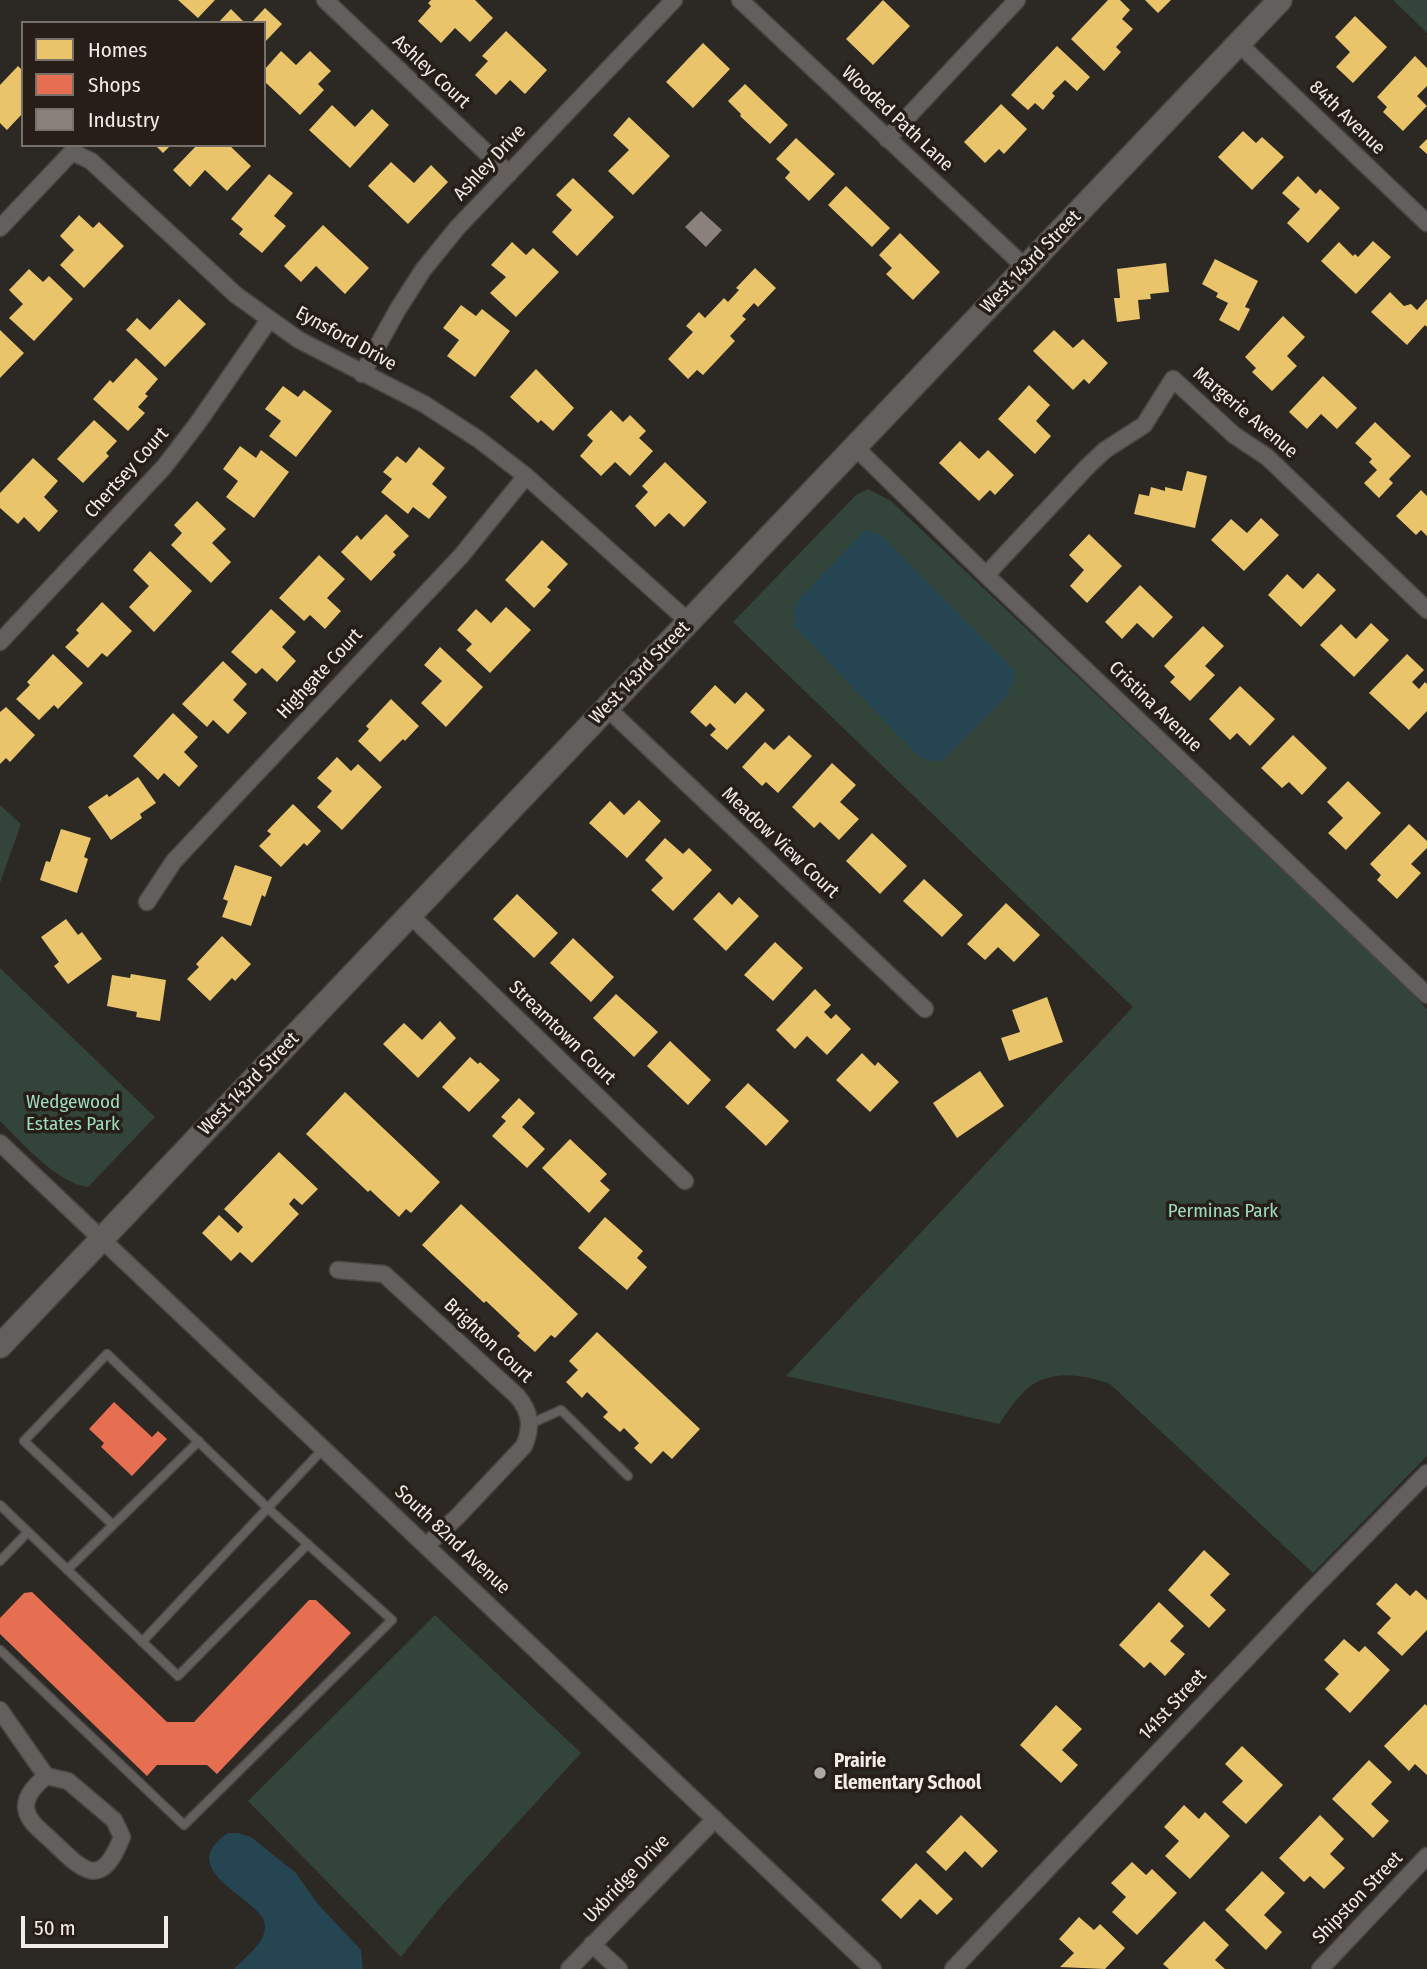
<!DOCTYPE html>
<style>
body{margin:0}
#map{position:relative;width:1427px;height:1969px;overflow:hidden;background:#2c2824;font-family:"Fira Sans Condensed",sans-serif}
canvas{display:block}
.legend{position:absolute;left:21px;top:21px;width:245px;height:126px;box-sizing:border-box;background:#261e17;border:2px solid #78706b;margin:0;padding:9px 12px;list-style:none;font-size:21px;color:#f2ece8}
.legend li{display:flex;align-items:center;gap:14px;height:35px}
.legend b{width:35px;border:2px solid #78706b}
.scale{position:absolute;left:21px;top:1916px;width:147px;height:32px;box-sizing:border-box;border:4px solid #f2ece8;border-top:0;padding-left:9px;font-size:21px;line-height:24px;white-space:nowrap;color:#f2ece8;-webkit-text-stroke:5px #261e17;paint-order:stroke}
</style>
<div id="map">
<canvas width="1427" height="1969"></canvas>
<ul class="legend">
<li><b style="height:19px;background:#e9c46a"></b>Homes</li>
<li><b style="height:19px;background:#e76f51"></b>Shops</li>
<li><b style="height:19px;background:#8a817c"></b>Industry</li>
</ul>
<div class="scale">50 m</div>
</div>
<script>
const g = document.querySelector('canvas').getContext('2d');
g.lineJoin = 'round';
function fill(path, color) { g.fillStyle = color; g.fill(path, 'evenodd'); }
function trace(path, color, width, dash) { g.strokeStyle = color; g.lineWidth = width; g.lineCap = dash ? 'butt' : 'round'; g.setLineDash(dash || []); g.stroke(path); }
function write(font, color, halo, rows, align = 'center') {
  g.font = font + ' "Fira Sans Condensed",sans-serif'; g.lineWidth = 7; g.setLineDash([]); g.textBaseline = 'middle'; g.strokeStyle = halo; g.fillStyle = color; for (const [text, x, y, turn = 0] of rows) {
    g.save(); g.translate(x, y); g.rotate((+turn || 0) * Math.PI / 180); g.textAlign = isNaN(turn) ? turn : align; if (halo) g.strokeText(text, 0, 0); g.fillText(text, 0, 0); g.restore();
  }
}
fill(new Path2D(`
 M 1393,0 L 1427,0 L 1427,33 Z
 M 868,489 L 891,501 L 1391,972 L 1427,1009 L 1427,1456 L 1313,1573 L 1110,1384 C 1079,1373 1043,1368 1019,1397 C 1011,1405 1006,1415 999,1424 L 786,1376 L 1133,1007 L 733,622 L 856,495 Z
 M 0,805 L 21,824 L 0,883 Z
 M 0,968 L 155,1117 L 88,1187 C 56,1183 23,1143 0,1121 Z
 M 435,1615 L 581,1753 L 443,1904 L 401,1957 L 248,1801 Z`), '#33443a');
fill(new Path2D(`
 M 868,530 L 881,535 L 1013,669 L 1015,680 L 1006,696 L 940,762 L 919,757 L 795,627 L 794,610 L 798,600 L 863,532 Z
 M 228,1833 L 238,1833 L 251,1837 L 296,1873 L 317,1903 L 361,1950 L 363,1969 L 234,1969 C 245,1957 266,1943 265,1925 C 265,1900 170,1871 228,1833 Z`), '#244551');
fill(new Path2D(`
 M 178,0 L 215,0 L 198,18 Z
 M 431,0 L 475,0 L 493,18 L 470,42 L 455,28 L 441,43 L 418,21 L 431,6 L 428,3 Z
 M 883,0 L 910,26 L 873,65 L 846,39 Z
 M 1108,0 L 1120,0 L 1130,10 L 1122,19 L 1133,29 L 1116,47 L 1121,52 L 1104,71 L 1071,39 Z
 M 1145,0 L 1171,0 L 1158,13 Z
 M 265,8 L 282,24 L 264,43 L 264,23 L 251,23 Z
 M 231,9 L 245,23 L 218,23 Z
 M 1355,16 L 1387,47 L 1353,83 L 1336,67 L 1350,52 L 1335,37 Z
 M 506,31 L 547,70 L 525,94 L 510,80 L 496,95 L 475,75 L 488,61 L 482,56 Z
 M 703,43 L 730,69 L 693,108 L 666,82 Z
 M 1057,46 L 1090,77 L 1077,91 L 1065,80 L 1052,93 L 1055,96 L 1043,110 L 1035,103 L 1028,110 L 1011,95 Z
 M 281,51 L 296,65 L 310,51 L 331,71 L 318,84 L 324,90 L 300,115 L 264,81 L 264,70 Z
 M 1415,56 L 1427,68 L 1427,86 L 1417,96 L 1427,106 L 1403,131 L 1383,112 L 1387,107 L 1377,97 Z
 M 18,66 L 23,71 L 23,113 L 7,130 L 0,123 L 0,85 Z
 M 745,84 L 788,125 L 770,144 L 740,116 L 741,114 L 728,101 Z
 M 1001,104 L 1027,129 L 1004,154 L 999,149 L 985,163 L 964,142 Z
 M 332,105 L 355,127 L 372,109 L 389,125 L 350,168 L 309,130 Z
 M 629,117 L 670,156 L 633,195 L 608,171 L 629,150 L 613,135 Z
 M 1243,131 L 1256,143 L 1262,137 L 1284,157 L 1252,190 L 1218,157 Z
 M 796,138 L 835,174 L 809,201 L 785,178 L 790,172 L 776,159 Z
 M 1427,139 L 1427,154 L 1419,147 Z
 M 155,145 L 171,145 L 163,153 Z
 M 197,145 L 229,145 L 251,166 L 227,191 L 205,170 L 190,187 L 173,170 Z
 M 391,162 L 414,183 L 431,165 L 448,182 L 408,224 L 368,186 Z
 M 269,174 L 293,193 L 274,216 L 286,226 L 262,253 L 239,234 L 243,229 L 231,219 Z
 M 1298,176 L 1316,194 L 1320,189 L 1340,208 L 1308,243 L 1287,223 L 1300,209 L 1282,193 Z
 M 573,178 L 614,217 L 577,256 L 552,232 L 572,210 L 556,195 Z
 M 846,186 L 890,228 L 872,247 L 828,205 Z
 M 79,215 L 93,228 L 99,222 L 124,246 L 84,288 L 60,265 L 74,250 L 60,236 Z
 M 323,225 L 369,268 L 345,294 L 316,266 L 301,282 L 284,266 Z
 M 900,233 L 940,272 L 913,300 L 886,274 L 892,268 L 879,255 Z
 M 1373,241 L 1391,257 L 1356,294 L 1321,261 L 1339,242 L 1353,256 L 1355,254 L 1358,257 Z
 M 512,242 L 526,255 L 533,248 L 559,272 L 516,317 L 490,293 L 506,277 L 491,265 Z
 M 1215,259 L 1258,281 L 1245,307 L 1250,309 L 1239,331 L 1219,320 L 1228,303 L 1216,297 L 1218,293 L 1202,284 Z
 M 1166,263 L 1169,292 L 1150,294 L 1151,299 L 1138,300 L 1140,319 L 1117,322 L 1114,298 L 1120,298 L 1117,269 Z
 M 755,268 L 776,288 L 758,307 L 754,303 L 742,316 L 746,319 L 730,336 L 735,341 L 703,375 L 697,370 L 688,379 L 668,359 L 693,332 L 686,326 L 699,312 L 705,318 L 724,298 L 728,302 L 739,290 L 736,288 Z
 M 29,269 L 43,282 L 49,276 L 73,299 L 34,341 L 9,318 L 23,304 L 9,290 Z
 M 1390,292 L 1404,306 L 1411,304 L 1417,310 L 1427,299 L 1427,327 L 1425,325 L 1407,345 L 1371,312 Z
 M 179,299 L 206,324 L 165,367 L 126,330 L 137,318 L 150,330 Z
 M 461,305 L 476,316 L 482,309 L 510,331 L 475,377 L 447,356 L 459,340 L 443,328 Z
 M 1283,316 L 1305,337 L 1287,356 L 1297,366 L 1272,391 L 1252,372 L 1256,368 L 1245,357 Z
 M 0,330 L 24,353 L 0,378 Z
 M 1054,330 L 1073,348 L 1083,339 L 1108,363 L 1089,384 L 1084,379 L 1073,390 L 1033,351 Z
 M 136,358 L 158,379 L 145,394 L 148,396 L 138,407 L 145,413 L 128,431 L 93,399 L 110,380 L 113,383 Z
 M 536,369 L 574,408 L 553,431 L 541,420 L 538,423 L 510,397 Z
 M 1323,376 L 1357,408 L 1337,429 L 1321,414 L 1307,429 L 1289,412 Z
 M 1029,385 L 1050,405 L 1036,421 L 1051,436 L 1035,454 L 998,419 Z
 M 283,386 L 298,397 L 304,390 L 332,411 L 296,457 L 269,436 L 281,421 L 265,409 Z
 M 611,410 L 623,422 L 630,415 L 646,431 L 639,438 L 653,451 L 630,476 L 615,462 L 601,476 L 580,456 L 593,441 L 587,435 Z
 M 94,420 L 117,441 L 106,453 L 109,456 L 83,483 L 57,459 Z
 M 1375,422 L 1411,456 L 1389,479 L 1393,483 L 1379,498 L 1364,483 L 1377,470 L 1369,462 L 1372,459 L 1355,443 Z
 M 960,441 L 979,459 L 988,450 L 1014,475 L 995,495 L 990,490 L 979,501 L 939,463 Z
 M 240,446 L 256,458 L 261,450 L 289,472 L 254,518 L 226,497 L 238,481 L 223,469 Z
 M 419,447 L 445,468 L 432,484 L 447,497 L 429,519 L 413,507 L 408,514 L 381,492 L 392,479 L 383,472 L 397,456 L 406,463 Z
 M 33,458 L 58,481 L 44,497 L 58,511 L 39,532 L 24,517 L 18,524 L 0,508 L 0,493 Z
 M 665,462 L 707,502 L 684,527 L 669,513 L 655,527 L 635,506 L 648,492 L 642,486 Z
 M 1187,471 L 1207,476 L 1195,528 L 1134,514 L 1139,494 L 1149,496 L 1151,487 L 1165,491 L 1165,487 L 1182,491 Z
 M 1421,490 L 1427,496 L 1427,536 L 1421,530 L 1416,535 L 1396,516 Z
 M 197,501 L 226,529 L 212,543 L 231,562 L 211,583 L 171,545 L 182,533 L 174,525 Z
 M 386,514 L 409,536 L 393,552 L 396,555 L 371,581 L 341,552 L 357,535 L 361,540 Z
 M 1261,518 L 1279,535 L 1244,571 L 1211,540 L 1231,519 L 1247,533 Z
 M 1089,534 L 1122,566 L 1087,603 L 1070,586 L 1084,570 L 1069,555 Z
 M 542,540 L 568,564 L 547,587 L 551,590 L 534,608 L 505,580 Z
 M 150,551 L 192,591 L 154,632 L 129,607 L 149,586 L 133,570 Z
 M 319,555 L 345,579 L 327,598 L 341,611 L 325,629 L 310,615 L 304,621 L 279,598 Z
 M 1318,573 L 1336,590 L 1301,627 L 1268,595 L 1287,574 L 1303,589 Z
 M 1140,585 L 1173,617 L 1153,638 L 1137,623 L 1122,639 L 1105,622 Z
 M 102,602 L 132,631 L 107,657 L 102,653 L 88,668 L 65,647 L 79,633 L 76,630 Z
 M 506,607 L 531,630 L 490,673 L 466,650 L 472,644 L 457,630 L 476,609 L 491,623 Z
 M 271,609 L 296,632 L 282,647 L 296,661 L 277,682 L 262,668 L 256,674 L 231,652 Z
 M 1371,623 L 1389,640 L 1354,677 L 1320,645 L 1341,624 L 1356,639 Z
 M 1203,626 L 1224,646 L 1205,666 L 1215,675 L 1190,701 L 1170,682 L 1175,677 L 1164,666 Z
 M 440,647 L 483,687 L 446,727 L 421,703 L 442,681 L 424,665 Z
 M 53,654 L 83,683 L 58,709 L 54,705 L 39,720 L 16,699 L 30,685 L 27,682 Z
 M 1407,654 L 1424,670 L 1412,682 L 1419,689 L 1425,682 L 1427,684 L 1427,711 L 1409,730 L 1369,693 Z
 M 223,661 L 247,684 L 233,700 L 247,713 L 228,734 L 213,720 L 207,727 L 182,704 Z
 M 715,685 L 735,704 L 746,692 L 765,710 L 727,750 L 710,735 L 716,729 L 710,723 L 706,727 L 690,712 Z
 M 1240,686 L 1275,719 L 1250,746 L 1237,733 L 1230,740 L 1209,719 Z
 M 391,699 L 419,726 L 405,741 L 403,739 L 380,762 L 358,741 L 369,729 L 366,726 Z
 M 6,707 L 35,735 L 10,762 L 6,758 L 0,764 L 0,712 Z
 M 173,713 L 198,737 L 184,752 L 198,766 L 179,787 L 164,773 L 158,780 L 133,756 Z
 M 789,735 L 812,756 L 778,793 L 766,782 L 762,786 L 742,767 L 765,742 L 774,750 Z
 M 1293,735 L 1327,768 L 1302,795 L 1289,782 L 1282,788 L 1261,768 Z
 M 337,757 L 351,771 L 358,764 L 382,787 L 342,830 L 317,807 L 332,791 L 317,778 Z
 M 832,763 L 856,785 L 840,802 L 859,819 L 839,840 L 820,822 L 814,828 L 792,807 Z
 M 138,777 L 156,803 L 140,814 L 142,818 L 111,840 L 88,807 L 107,794 L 109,797 Z
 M 1348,781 L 1381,813 L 1346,850 L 1328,833 L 1343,818 L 1327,802 Z
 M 639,800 L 661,821 L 627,858 L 589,823 L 610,801 L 624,815 Z
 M 293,804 L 321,831 L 307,846 L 304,843 L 281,867 L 259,846 L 271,834 L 267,831 Z
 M 1409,824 L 1427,841 L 1427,848 L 1411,864 L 1421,873 L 1397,899 L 1377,880 L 1381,875 L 1370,864 Z
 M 61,829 L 91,838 L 84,857 L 88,859 L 77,893 L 40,880 L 46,861 L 50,862 Z
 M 872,833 L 907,866 L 880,894 L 846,861 Z
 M 665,838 L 683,854 L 689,848 L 712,870 L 673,911 L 651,890 L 663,878 L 645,860 Z
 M 235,865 L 272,877 L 265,897 L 262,895 L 251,926 L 222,917 L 228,901 L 223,899 Z
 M 924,879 L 963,915 L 942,937 L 903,901 Z
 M 719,892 L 732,905 L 739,897 L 759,916 L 726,951 L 693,919 Z
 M 517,894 L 558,933 L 534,958 L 493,919 Z
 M 1006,903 L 1040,935 L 1014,962 L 998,947 L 985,960 L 967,944 Z
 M 66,919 L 78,935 L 82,932 L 102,959 L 68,984 L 54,966 L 59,962 L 41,937 Z
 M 222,936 L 251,964 L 235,981 L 232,978 L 210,1001 L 187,979 L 199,967 L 196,964 Z
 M 573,938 L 614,977 L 591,1002 L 550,963 Z
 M 775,942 L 803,968 L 773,1001 L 744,975 Z
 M 131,974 L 166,980 L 160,1021 L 136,1017 L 137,1012 L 107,1006 L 112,975 L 130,978 Z
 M 815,989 L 831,1005 L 824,1012 L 831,1019 L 836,1014 L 851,1029 L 827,1055 L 807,1036 L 795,1049 L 776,1030 Z
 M 616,994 L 658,1032 L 634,1057 L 593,1018 Z
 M 1047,997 L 1063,1042 L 1009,1061 L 1001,1038 L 1020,1032 L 1012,1010 Z
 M 440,1021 L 456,1038 L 418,1078 L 383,1044 L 404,1023 L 422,1040 Z
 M 670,1041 L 711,1080 L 688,1105 L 647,1066 Z
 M 862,1053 L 875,1066 L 878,1062 L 899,1082 L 870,1112 L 836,1080 Z
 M 470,1057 L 478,1064 L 480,1062 L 500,1080 L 469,1112 L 442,1087 Z
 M 980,1071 L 1004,1106 L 957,1138 L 933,1103 Z
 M 748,1083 L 789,1121 L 766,1146 L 725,1107 Z
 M 345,1092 L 440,1182 L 411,1213 L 406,1209 L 399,1217 L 370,1190 L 368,1192 L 306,1134 Z
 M 519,1098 L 535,1113 L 522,1127 L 545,1149 L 527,1168 L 492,1136 L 506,1121 L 501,1117 Z
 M 570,1139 L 607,1174 L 600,1181 L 610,1190 L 589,1213 L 542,1168 Z
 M 279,1152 L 318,1189 L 302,1205 L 294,1198 L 289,1204 L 299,1214 L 252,1263 L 240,1252 L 231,1261 L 202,1233 L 219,1215 L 238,1233 L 243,1227 L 224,1209 Z
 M 461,1204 L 578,1314 L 555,1338 L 551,1335 L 535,1352 L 517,1336 L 520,1333 L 486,1301 L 484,1303 L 422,1245 Z
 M 605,1217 L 643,1251 L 637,1258 L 647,1267 L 627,1290 L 578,1248 Z
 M 597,1332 L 700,1429 L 672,1459 L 663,1451 L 651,1464 L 634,1448 L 639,1443 L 624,1428 L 620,1432 L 603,1417 L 608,1412 L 587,1392 L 582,1398 L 566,1382 L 578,1370 L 569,1361 Z
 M 1204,1550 L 1230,1574 L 1210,1595 L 1226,1610 L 1209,1628 L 1168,1590 Z
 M 1396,1583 L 1410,1596 L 1416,1590 L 1427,1600 L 1427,1630 L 1402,1656 L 1377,1633 L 1391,1618 L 1376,1604 Z
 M 1159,1602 L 1184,1626 L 1170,1641 L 1185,1654 L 1165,1676 L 1150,1662 L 1144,1668 L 1119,1645 Z
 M 1344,1639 L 1359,1652 L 1365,1646 L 1390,1670 L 1350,1713 L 1325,1689 L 1339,1674 L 1324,1660 Z
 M 1425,1704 L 1427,1706 L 1427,1775 L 1415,1764 L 1409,1771 L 1384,1746 Z
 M 1056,1705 L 1082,1729 L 1062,1750 L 1078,1765 L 1061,1783 L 1020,1745 Z
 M 1242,1746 L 1283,1785 L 1246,1824 L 1222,1802 L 1243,1781 L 1225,1764 Z
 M 1369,1760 L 1392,1782 L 1371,1804 L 1389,1821 L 1373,1838 L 1332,1799 Z
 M 1184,1805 L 1199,1819 L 1205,1812 L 1230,1836 L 1190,1879 L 1165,1856 L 1179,1841 L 1164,1827 Z
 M 961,1815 L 998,1851 L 982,1868 L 965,1851 L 946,1871 L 926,1852 Z
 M 1320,1815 L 1344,1839 L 1330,1854 L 1345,1868 L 1324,1889 L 1310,1876 L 1304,1882 L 1279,1858 Z
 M 1132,1862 L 1146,1875 L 1152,1869 L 1177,1893 L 1137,1935 L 1112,1912 L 1126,1897 L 1111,1883 Z
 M 916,1863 L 953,1899 L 937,1915 L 920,1899 L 901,1919 L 881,1900 Z
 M 1262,1871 L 1285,1893 L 1264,1915 L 1282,1932 L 1266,1950 L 1225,1910 Z
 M 1079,1917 L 1094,1930 L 1100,1924 L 1125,1948 L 1105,1969 L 1060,1967 L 1074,1953 L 1059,1939 Z
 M 1204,1921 L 1229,1945 L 1215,1960 L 1225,1969 L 1169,1969 L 1163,1964 Z`), '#e9c46a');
fill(new Path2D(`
 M 114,1402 L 152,1437 L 158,1431 L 167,1439 L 132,1476 L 101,1447 L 104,1443 L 89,1429 Z
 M 32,1592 L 167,1722 L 194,1722 L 309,1600 L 316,1600 L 351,1633 L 217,1774 L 207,1765 L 157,1765 L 147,1776 L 0,1634 L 0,1618 L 24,1593 Z`), '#e76f51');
fill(new Path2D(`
 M 701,211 L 722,230 L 706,247 L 685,227 Z`), '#8a817c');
const lane = new Path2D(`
 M 530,1424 L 561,1410 L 628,1476
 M 0,1505 L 178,1676 L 308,1544
 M 0,1561 L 28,1532
 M 67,1570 L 199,1441
 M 142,1642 L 324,1448
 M 0,1650 L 184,1825 L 392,1620 L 273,1513 L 107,1354 L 24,1441 L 113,1525`);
const street = new Path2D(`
 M 325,0 L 509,174
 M 740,0 L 1026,268
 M 1239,44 L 1427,223
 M 887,139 L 1017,0
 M 0,228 L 72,152 L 91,161 L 236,295 L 299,340 L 424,404 L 478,439 L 526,476 L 689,622
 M 362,374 L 398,309 L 423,270 L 457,228 L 674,0
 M 855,447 L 986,575 L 1427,995
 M 986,575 L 1087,467 L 1105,450 L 1144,425 L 1173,379 L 1234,435 L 1267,457 L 1427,610
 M 0,642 L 164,467 L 197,424 L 269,320
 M 607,708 L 925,1009
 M 147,902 L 174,861 L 461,556 L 526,476
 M 410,915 L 685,1181
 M 0,1143 L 873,1969
 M 338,1270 L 384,1274 L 517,1396 C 531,1412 532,1427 524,1446 L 458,1516 L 427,1545
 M 0,1710 L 46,1776 L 68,1781 L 114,1820 L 122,1837 C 101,1890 84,1872 52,1841 C 43,1832 27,1822 26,1807 C 26,1794 37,1784 46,1776
 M 592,1944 L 619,1969
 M 569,1969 L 715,1819
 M 953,1969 L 1303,1599 L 1427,1473
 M 1320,1969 L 1427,1856`);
const secondary = new Path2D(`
 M 0,1346 L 1280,0`);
trace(lane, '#484542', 11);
trace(street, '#484542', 19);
trace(secondary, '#484542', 26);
trace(lane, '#635f5c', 8);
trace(street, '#635f5c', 16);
trace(secondary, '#635f5c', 23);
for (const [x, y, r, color] of [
 [820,1773,7,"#ada7a3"]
]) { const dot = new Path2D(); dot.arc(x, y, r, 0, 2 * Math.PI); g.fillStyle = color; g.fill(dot); trace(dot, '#261e17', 2.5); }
write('19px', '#f2ece8', '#261e17', [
 ["Ashley Court",431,72,43],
 ["84th Avenue",1347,118,44],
 ["Wooded Path Lane",897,119,43],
 ["Ashley Drive",490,163,-47],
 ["West 143rd Street",1031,262,-46],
 ["Eynsford Drive",346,339,29],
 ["Margerie Avenue",1245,413,40],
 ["Chertsey Court",127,473,-48],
 ["West 143rd Street",640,673,-46],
 ["Highgate Court",320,674,-47],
 ["Cristina Avenue",1155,707,44],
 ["Meadow View Court",780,843,43],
 ["Streamtown Court",562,1033,44],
 ["West 143rd Street",249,1084,-46],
 ["Brighton Court",488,1341,43],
 ["South 82nd Avenue",452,1540,43],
 ["141st Street",1173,1705,-47],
 ["Uxbridge Drive",627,1879,-46],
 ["Shipston Street",1358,1898,-46]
]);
write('19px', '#9eddbe', '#261e17', [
 ["Wedgewood",73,1103],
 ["Estates Park",73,1125],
 ["Perminas Park",1223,1212]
]);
write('bold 19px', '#f2ece8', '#261e17', [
 ["Prairie",834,1762],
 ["Elementary School",834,1784]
], 'left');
</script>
